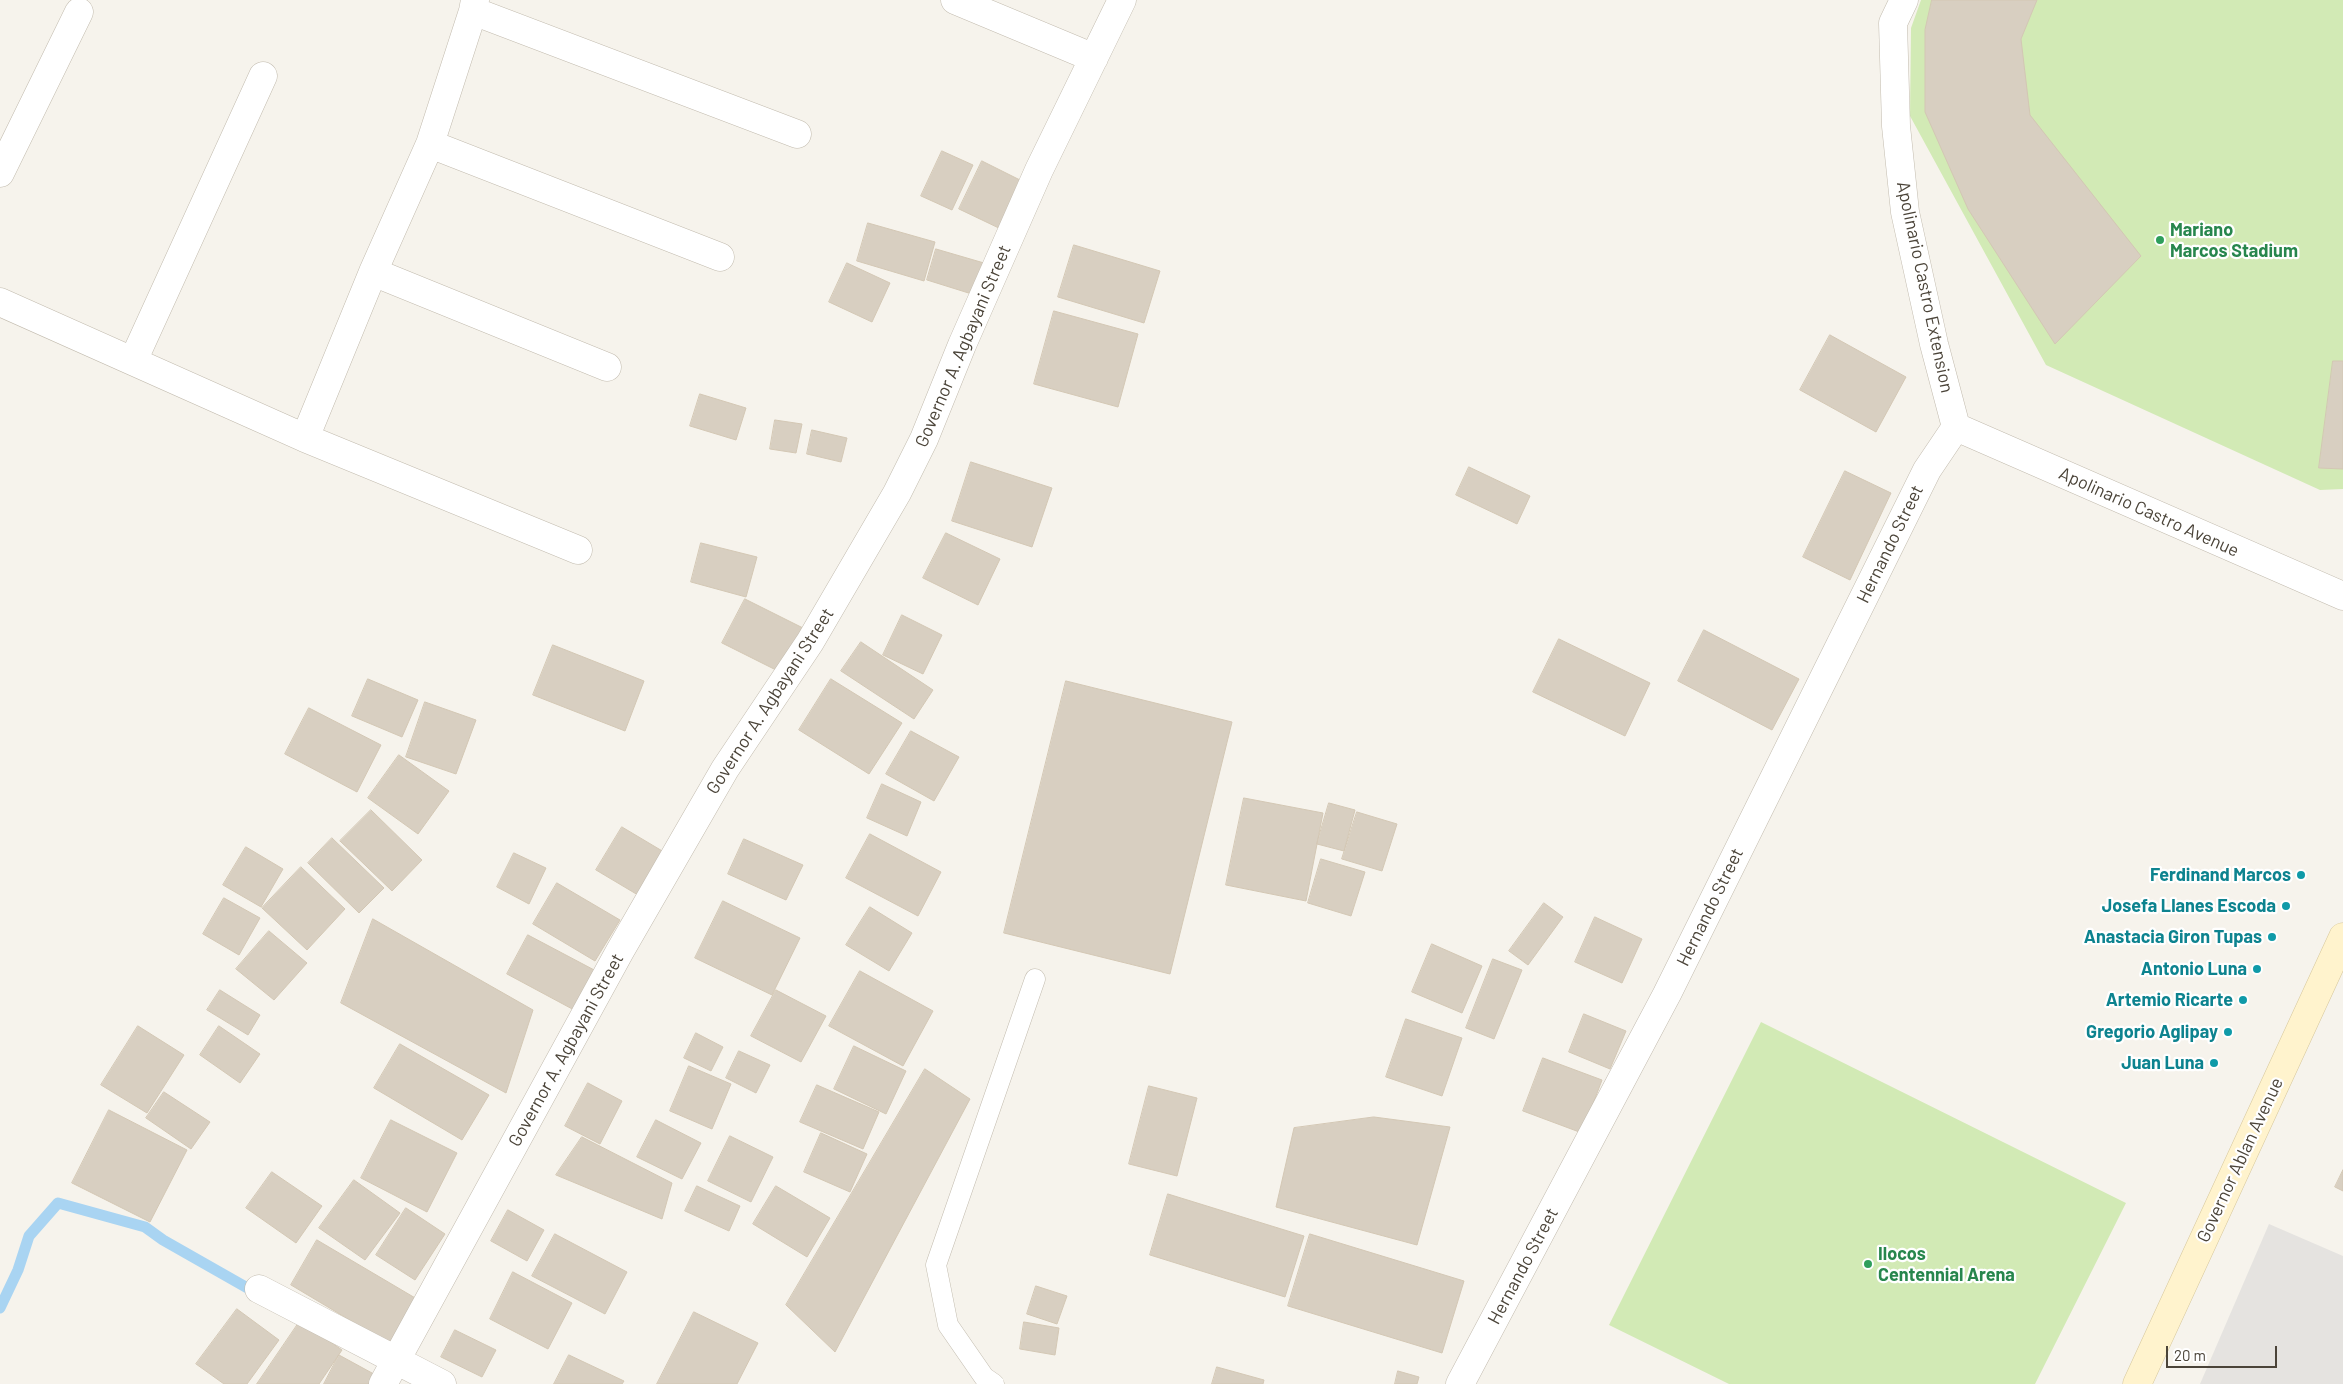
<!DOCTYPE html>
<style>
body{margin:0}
#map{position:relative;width:2343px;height:1384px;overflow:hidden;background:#f6f3ec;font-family:Barlow,sans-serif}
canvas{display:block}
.scale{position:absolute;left:2166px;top:1346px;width:111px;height:22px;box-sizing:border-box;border:2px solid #4b4439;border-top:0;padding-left:6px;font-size:15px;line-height:18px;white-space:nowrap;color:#4b4439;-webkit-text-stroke:4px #fff;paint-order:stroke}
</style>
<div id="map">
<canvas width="2343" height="1384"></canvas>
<div class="scale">20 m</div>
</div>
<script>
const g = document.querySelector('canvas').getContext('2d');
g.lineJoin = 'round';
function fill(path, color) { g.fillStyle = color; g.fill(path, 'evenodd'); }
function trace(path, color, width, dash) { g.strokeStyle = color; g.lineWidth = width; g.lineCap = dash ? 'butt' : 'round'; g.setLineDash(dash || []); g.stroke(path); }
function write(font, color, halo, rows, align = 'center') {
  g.font = font + ' Barlow,sans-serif'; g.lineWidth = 4.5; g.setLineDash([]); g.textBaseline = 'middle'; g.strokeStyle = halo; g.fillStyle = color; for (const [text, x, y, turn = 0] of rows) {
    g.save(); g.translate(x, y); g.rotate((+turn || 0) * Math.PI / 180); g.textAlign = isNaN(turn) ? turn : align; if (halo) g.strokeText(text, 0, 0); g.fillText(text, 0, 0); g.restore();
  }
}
fill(new Path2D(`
 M 1921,0 L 2343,0 L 2343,489 L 2320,490 L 2046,365 L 1910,116 L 1911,28 Z
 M 1761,1022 L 2126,1203 L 2035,1384 L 1729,1384 L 1609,1325 Z`), '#d2eab5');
fill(new Path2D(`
 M 2269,1224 L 2343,1256 L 2343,1384 L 2200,1384 Z`), '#e5e3e0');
trace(new Path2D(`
 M 0,1308 L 18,1270 L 29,1236 L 58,1203 L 145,1227 L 163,1240 L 258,1294`), '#a9d4f2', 11);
const building = new Path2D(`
 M 1932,0 L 2037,0 L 2021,39 L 2030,115 L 2141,256 L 2055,344 L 1968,209 L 1925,112 L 1925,30 Z
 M 942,151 L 973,165 L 952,210 L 921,196 Z
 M 982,161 L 1026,183 L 1003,230 L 959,209 Z
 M 868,223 L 935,242 L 924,281 L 857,261 Z
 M 1074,245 L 1160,271 L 1144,323 L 1058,297 Z
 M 936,249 L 984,263 L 975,295 L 927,280 Z
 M 847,263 L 890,283 L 872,322 L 829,302 Z
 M 1054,311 L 1138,334 L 1118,407 L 1034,384 Z
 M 1830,335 L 1906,377 L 1876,432 L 1800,390 Z
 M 2333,361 L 2343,361 L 2343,469 L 2319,468 Z
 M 700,394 L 746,408 L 736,440 L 690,426 Z
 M 775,420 L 802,424 L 796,453 L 770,449 Z
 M 812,430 L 847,438 L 841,462 L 807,454 Z
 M 971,462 L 1052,488 L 1032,547 L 952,521 Z
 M 1469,467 L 1530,496 L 1517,524 L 1456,495 Z
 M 1845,471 L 1891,493 L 1850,580 L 1803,557 Z
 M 946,533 L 1000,559 L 978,605 L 923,578 Z
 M 701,543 L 757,557 L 746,597 L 691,582 Z
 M 745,599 L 803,628 L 780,672 L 722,643 Z
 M 902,615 L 942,635 L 923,674 L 883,655 Z
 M 1704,630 L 1799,679 L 1772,730 L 1678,681 Z
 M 1559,639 L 1650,683 L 1625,736 L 1533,692 Z
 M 861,642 L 933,690 L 914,719 L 841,671 Z
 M 553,645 L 644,681 L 625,731 L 533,695 Z
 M 368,679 L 418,700 L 402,737 L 352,716 Z
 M 831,679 L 902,723 L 869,774 L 799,730 Z
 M 1066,681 L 1232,722 L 1170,974 L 1004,933 Z
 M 425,702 L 476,720 L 456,774 L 406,757 Z
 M 309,708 L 381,745 L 357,792 L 285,754 Z
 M 911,731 L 959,757 L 934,801 L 886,774 Z
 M 399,755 L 449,791 L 418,834 L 368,798 Z
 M 882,784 L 921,802 L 907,836 L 867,818 Z
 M 1244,798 L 1323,813 L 1306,901 L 1226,885 Z
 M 1329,803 L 1355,810 L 1344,851 L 1317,844 Z
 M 371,810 L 422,860 L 392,891 L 340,841 Z
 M 1357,812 L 1397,824 L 1382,871 L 1342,859 Z
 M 622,827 L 669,855 L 643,898 L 596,870 Z
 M 870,834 L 941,872 L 918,916 L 846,878 Z
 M 332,838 L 384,888 L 359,913 L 308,863 Z
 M 744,839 L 803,865 L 786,900 L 728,874 Z
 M 246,847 L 283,869 L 261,907 L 223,885 Z
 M 514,853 L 546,868 L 529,904 L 497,887 Z
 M 1321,859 L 1365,872 L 1351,916 L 1308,903 Z
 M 301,867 L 345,909 L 307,950 L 262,908 Z
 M 557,883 L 620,920 L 595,961 L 533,924 Z
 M 224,898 L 260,918 L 239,955 L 203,934 Z
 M 723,901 L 800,938 L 772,995 L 695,958 Z
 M 1544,903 L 1563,917 L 1528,965 L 1509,951 Z
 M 870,907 L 912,933 L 889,971 L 846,945 Z
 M 1595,917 L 1642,939 L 1622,983 L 1575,962 Z
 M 373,919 L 533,1010 L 506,1093 L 341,1003 Z
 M 269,931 L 307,963 L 274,1000 L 236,969 Z
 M 528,935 L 598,972 L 576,1011 L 507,974 Z
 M 1432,944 L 1482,966 L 1462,1013 L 1412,992 Z
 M 1493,959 L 1522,970 L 1494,1039 L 1466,1028 Z
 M 860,971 L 933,1011 L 903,1066 L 829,1026 Z
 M 220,990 L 260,1015 L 248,1035 L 207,1010 Z
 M 776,990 L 826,1016 L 801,1062 L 751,1036 Z
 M 1584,1014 L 1626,1031 L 1610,1069 L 1569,1052 Z
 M 1406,1019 L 1462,1038 L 1442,1096 L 1386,1077 Z
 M 138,1026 L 184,1055 L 147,1113 L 101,1085 Z
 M 219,1026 L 260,1054 L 240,1083 L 200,1055 Z
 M 696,1033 L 723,1047 L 711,1071 L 684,1058 Z
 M 400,1044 L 489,1095 L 462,1140 L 374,1088 Z
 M 854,1046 L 906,1071 L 886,1114 L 834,1089 Z
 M 739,1051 L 770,1065 L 756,1093 L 726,1078 Z
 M 1543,1058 L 1602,1080 L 1582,1133 L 1523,1111 Z
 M 689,1066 L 731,1084 L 712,1129 L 670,1111 Z
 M 925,1069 L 970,1099 L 835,1352 L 786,1305 Z
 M 588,1083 L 622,1101 L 600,1144 L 565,1126 Z
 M 817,1085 L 879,1112 L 863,1149 L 800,1122 Z
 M 1149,1086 L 1197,1098 L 1177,1176 L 1129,1164 Z
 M 164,1092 L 210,1122 L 191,1149 L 146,1118 Z
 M 109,1110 L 187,1150 L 150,1222 L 72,1183 Z
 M 1374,1117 L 1450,1127 L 1417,1245 L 1276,1207 L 1294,1128 Z
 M 391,1120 L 457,1153 L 427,1212 L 361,1178 Z
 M 656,1120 L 701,1143 L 682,1179 L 637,1157 Z
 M 821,1133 L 867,1154 L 850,1192 L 804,1172 Z
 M 730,1136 L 773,1157 L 751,1202 L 708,1181 Z
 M 582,1137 L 672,1183 L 662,1219 L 556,1175 Z
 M 2343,1170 L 2343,1191 L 2335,1187 Z
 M 272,1172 L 322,1206 L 296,1243 L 246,1208 Z
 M 354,1180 L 400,1213 L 365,1260 L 319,1228 Z
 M 697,1186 L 740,1206 L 729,1231 L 685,1211 Z
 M 776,1186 L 830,1218 L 807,1257 L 753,1224 Z
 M 1168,1194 L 1304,1236 L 1285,1297 L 1150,1255 Z
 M 406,1208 L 445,1234 L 415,1280 L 376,1255 Z
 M 508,1210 L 544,1230 L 527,1261 L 491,1241 Z
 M 555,1234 L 627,1272 L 605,1314 L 532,1276 Z
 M 1310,1234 L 1464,1281 L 1442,1353 L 1288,1306 Z
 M 317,1240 L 422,1302 L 395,1347 L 291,1285 Z
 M 513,1272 L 572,1303 L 548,1349 L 490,1319 Z
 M 1036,1286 L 1067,1296 L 1057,1324 L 1027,1314 Z
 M 237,1309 L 279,1340 L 247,1384 L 224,1384 L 196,1364 Z
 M 694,1312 L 758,1343 L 737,1384 L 657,1384 Z
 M 300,1321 L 342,1350 L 319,1384 L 257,1384 Z
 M 1024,1322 L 1059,1328 L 1055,1355 L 1020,1349 Z
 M 455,1330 L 496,1350 L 482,1377 L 441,1357 Z
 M 339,1355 L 383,1379 L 380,1384 L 324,1384 Z
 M 569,1355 L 624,1381 L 622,1384 L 554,1384 Z
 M 1217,1367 L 1264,1380 L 1263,1384 L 1212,1384 Z
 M 1398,1371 L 1419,1377 L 1417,1384 L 1395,1384 Z`);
fill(building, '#d8cfc1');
trace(building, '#d3c7b4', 1);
const service = new Path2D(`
 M 994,1384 L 984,1377 L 948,1325 L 936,1265 L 1035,979`);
const minor = new Path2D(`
 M 955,0 L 1094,58
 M 1904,0 L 1893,23 L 1896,126 L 1905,212 L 1934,344 L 1956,427
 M 473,11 L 797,134
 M 430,144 L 720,257
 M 0,173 L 79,12
 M 373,272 L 607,367
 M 0,302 L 305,438 L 578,550
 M 133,361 L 263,76
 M 1956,427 L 2343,596
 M 305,438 L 373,272 L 430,144 L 473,11 L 475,0
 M 259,1289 L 442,1384
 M 383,1384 L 620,951 L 725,769 L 810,642 L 897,493 L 924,439 L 962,345 L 1039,170 L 1122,0
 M 1460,1384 L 1667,994 L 1927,470 L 1956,427`);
const secondary = new Path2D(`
 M 2137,1384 L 2343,937`);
trace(service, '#c2bbae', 21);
trace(minor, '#c2bbae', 29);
trace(secondary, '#d6c79b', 29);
trace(service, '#fff', 20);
trace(minor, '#fff', 28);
trace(secondary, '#fff3cd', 28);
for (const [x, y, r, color] of [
 [2160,240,5,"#2e9e5b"],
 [2301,875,5,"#0f9aa8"],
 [2286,906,5,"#0f9aa8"],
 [2272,937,5,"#0f9aa8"],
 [2257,969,5,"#0f9aa8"],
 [2243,1000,5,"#0f9aa8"],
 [2228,1032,5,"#0f9aa8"],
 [2214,1063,5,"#0f9aa8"],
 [1868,1264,5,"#2e9e5b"]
]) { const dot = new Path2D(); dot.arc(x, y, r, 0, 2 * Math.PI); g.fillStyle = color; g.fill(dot); trace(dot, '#fff', 2); }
write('bold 18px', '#27864d', '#fff', [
 ["Mariano",2170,230],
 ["Marcos Stadium",2170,251],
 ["Ilocos",1878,1254],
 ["Centennial Arena",1878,1275]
], 'left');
write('18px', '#4b4439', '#fff', [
 ["Apolinario Castro Extension",1925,287,78],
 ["Governor A. Agbayani Street",963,346,-67],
 ["Apolinario Castro Avenue",2149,512,24],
 ["Hernando Street",1890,544,-64],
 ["Governor A. Agbayani Street",770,701,-57],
 ["Hernando Street",1710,907,-64],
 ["Governor A. Agbayani Street",566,1050,-61],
 ["Governor Ablan Avenue",2240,1160,-65],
 ["Hernando Street",1523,1266,-62]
]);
write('bold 18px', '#0d838f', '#fff', [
 ["Ferdinand Marcos",2291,875],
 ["Josefa Llanes Escoda",2276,906],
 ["Anastacia Giron Tupas",2262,937],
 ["Antonio Luna",2247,969],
 ["Artemio Ricarte",2233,1000],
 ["Gregorio Aglipay",2218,1032],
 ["Juan Luna",2204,1063]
], 'right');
</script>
